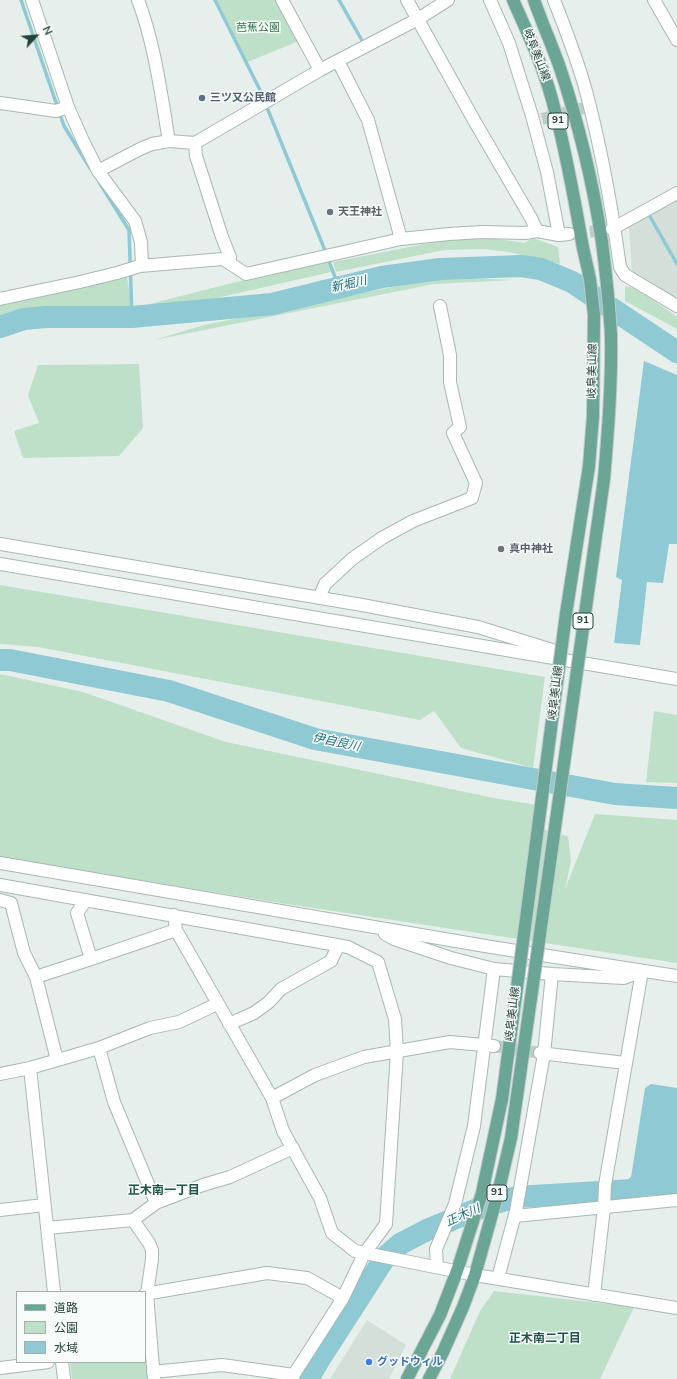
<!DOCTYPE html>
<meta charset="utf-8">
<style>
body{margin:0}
#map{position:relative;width:677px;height:1379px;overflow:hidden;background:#e6efeb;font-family:"Nunito Sans","Noto Sans JP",sans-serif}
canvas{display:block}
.legend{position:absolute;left:16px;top:1291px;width:130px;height:72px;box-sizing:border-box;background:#f7fbf9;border:1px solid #a3b1ad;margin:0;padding:5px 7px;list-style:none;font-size:12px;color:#24423a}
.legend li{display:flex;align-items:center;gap:8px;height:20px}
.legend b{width:20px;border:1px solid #a3b1ad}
.north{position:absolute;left:16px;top:16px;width:40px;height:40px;-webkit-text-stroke:3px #f7fbf9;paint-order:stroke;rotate:64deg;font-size:11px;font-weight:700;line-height:16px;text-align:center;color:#24423a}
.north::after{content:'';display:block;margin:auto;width:14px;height:18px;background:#24423a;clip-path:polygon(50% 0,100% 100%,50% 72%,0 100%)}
</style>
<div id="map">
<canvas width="677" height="1379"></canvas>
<ul class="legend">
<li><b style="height:5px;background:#6aa596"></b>道路</li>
<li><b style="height:11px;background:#bfe0c8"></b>公園</li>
<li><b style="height:11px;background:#8ec9d4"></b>水域</li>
</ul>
<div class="north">N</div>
</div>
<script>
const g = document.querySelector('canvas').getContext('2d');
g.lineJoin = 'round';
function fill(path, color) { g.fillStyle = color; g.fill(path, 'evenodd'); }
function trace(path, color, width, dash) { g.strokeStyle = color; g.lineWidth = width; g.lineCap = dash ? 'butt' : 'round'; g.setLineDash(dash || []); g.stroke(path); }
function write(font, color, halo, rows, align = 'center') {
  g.font = font + ' "Nunito Sans","Noto Sans JP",sans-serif'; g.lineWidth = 3; g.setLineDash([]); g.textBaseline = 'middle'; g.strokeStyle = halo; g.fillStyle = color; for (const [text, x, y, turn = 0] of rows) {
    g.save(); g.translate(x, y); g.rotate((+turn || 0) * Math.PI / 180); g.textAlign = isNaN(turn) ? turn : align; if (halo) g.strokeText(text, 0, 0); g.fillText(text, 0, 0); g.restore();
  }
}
fill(new Path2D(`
 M 677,198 L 677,299 L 632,273 L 629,226 Z
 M 367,1320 L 406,1345 L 389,1379 L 330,1379 Z`), '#d4dfda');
fill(new Path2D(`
 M 217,0 L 278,0 L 299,41 L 245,63 L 215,1 Z
 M 487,237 L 524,243 L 533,238 L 558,247 L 560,264 L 509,252 L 484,249 L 444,250 L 336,272 L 333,262 L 445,240 Z
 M 326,259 L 331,272 L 177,307 L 147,311 L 142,306 Z
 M 127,277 L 132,306 L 123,311 L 43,308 L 0,317 L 0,305 Z
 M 442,277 L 515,280 L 434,284 L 154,340 L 204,325 Z
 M 625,286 L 638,289 L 677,317 L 677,329 L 625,301 Z
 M 139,364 L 143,428 L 119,456 L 23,458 L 14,431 L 39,423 L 28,395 L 38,365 Z
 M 0,585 L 545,677 L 533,768 L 461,748 L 434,711 L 420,720 L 38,647 L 0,644 Z
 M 0,674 L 83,692 L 226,742 L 494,798 L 543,806 L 536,828 L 568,836 L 571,861 L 565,889 L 595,814 L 677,820 L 677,963 L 287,904 L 0,858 Z
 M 654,711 L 677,715 L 677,783 L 646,782 Z
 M 494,1291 L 634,1307 L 600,1379 L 450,1379 L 480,1311 Z
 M 145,1338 L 148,1379 L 72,1379 L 70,1362 L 145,1362 Z`), '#bfe0c8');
fill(new Path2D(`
 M 644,361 L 677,375 L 677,544 L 669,544 L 663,583 L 647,582 L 640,645 L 614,643 L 622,580 L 616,577 Z
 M 651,1084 L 677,1088 L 677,1194 L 628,1197 L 645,1088 Z`), '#8ec9d4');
trace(new Path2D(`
 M 21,0 L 64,126 L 90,168
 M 215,0 L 263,96
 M 339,0 L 364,44
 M 266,105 L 326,253
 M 99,182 L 129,230 L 132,317
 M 648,213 L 677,264
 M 328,259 L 337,282`), '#8ec9d4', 3.5);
trace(new Path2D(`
 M 0,327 L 24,319 L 46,317 L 132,317 L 272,304 L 382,277 L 440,269 L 521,266 L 541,269 L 572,282 L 677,352
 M 0,660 L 10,660 L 169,691 L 315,739 L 615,794 L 677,798
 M 308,1379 L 321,1357 L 386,1256 L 400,1244 L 427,1230 L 485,1206 L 517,1197 L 633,1190 L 677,1150`), '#8ec9d4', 22);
trace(new Path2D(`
 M 542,119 L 584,108
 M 572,234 L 612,229
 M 494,1046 L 540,1053`), '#bfccc8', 12, [12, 6]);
const minor = new Path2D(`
 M 32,0 L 68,107 L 83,141 L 98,171 L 140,149 L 152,144 L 169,141 L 195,143 L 320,70 L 418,19 L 448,0
 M 138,0 C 155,45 161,94 169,141
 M 282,0 L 320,70
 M 407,0 L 475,122 L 531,218 L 537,231
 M 490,0 L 509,43 L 532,116 L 547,172 L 559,235
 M 554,0 C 566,31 579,63 587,95 C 602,152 612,209 620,267 L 625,275 L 677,306
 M 654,0 L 677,40
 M 338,61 L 368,120 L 401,239
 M 0,103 L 56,111 L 68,107
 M 195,143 L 196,156 L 222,237 L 230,257 L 229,263
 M 98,171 L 135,221 L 141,242 L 142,266
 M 612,229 L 677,193
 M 0,299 L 80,282 L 117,273 L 140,266 L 223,259 L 246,274 L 401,239 L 449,234 L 482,232 L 525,233 L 537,231 L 559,235 L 569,234
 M 0,544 L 362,605 L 478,627 L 552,650
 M 319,598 L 325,584 L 352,559 L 382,538 L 413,521 L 472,498 L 476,483 L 453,433 L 460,427 L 450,382 L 450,355 L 440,306
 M 0,863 L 491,947 L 677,976
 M 0,885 L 348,947 L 378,962 L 395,1019 L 397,1052 L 386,1224 L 364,1254 L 343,1298 L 291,1379
 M 0,900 L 11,903 L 24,953 L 36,977 L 57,1060
 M 86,900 L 77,913 L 91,959
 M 174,915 L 176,930 L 272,1098 L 283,1131 L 320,1198 L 332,1233 L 355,1251 L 475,1275 L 677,1308
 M 385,934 L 394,939 L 451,958 L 494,969 L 552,974 L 624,978 L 642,971
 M 36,977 L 91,959 L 176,930
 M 229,1024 L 254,1013 L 269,1002 L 281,989 L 331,961 L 338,946
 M 99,1048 L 114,1102 L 156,1203
 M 540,1053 L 625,1063
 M 30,1068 L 54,1292
 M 0,1074 L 30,1068 L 99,1048 L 150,1028 L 179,1022 L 217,1004
 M 272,1098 L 315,1075 L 364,1057 L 450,1042 L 494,1046
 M 0,1210 L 44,1205
 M 515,1216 L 677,1200
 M 133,1220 L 149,1243 L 152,1250 L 152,1259 L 147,1294 L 154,1379
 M 47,1228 L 133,1220 L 156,1203 L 203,1185 L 230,1177 L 293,1148
 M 437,1267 L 436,1249 L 455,1204 L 474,1126 L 494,969
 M 498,1278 L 516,1211 L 544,1054 L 552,974
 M 145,1294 L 267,1273 L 307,1278 L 343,1298
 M 594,1295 L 604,1208 L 605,1185 L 642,971
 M 62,1362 L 64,1379
 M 0,1368 L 48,1362
 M 153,1372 L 222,1365 L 294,1375`);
const tertiary = new Path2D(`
 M 0,564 L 677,679`);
const primary = new Path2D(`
 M 513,0 C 529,36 546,72 555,111 C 567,156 575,202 583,248
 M 534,0 C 542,23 552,45 560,68 C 579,125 593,183 602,242
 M 407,1379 L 440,1315 L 457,1271 L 482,1193 L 502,1099 L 516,995
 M 429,1379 L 443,1352 L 463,1307 L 475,1275 L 499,1189 L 511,1138 L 531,998`);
trace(minor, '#a8b8b2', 14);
trace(tertiary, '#a8b8b2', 14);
trace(primary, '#c2cac8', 14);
trace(minor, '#fff', 12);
trace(tertiary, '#fff', 12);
trace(primary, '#6aa596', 12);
const primaryBridge = new Path2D(`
 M 516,995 L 566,614 L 589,466 L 593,416 L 594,315 L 590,279 L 583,248
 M 531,998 L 604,479 C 608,431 612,382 611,334 C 609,303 606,273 602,242`);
trace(primaryBridge, '#c2cac8', 14, []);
trace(primaryBridge, '#6aa596', 12);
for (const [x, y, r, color] of [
 [202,98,4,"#5c6f8a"],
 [330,212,4,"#6b7280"],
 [501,549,4,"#6b7280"],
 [369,1362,4,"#3f7fe0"]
]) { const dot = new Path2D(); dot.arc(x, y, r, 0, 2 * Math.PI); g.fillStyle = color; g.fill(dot); trace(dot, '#f7fbf9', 1.5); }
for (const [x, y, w] of [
 [558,121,20],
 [583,621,20],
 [497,1193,20]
]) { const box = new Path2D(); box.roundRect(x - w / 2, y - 8, w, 16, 3); g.fillStyle = '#f7fbf9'; g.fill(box); trace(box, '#24423a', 1); }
write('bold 10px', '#24423a', null, [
 ["91",558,121],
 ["91",583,621],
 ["91",497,1193]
]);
write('11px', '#2d7a4b', '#f7fbf9', [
 ["芭蕉公園",258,28]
]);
write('11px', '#24423a', '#f7fbf9', [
 ["岐阜美山線",536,55,69],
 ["岐阜美山線",593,371,-89],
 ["岐阜美山線",556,693,-83],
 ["岐阜美山線",513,1014,-83]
]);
write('bold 11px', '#4e5e75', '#f7fbf9', [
 ["三ツ又公民館",210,98]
], 'left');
write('bold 11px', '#5b616d', '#f7fbf9', [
 ["天王神社",338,212],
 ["真中神社",509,549]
], 'left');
write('bold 11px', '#366cbe', '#f7fbf9', [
 ["グッドウィル",377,1362]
], 'left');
write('italic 12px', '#1c6f80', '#f7fbf9', [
 ["新堀川",349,285,-13],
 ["伊自良川",336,743,12],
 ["正木川",463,1216,-24]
]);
write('bold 12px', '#1f5548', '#f7fbf9', [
 ["正木南一丁目",164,1191],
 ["正木南二丁目",545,1339]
]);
</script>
